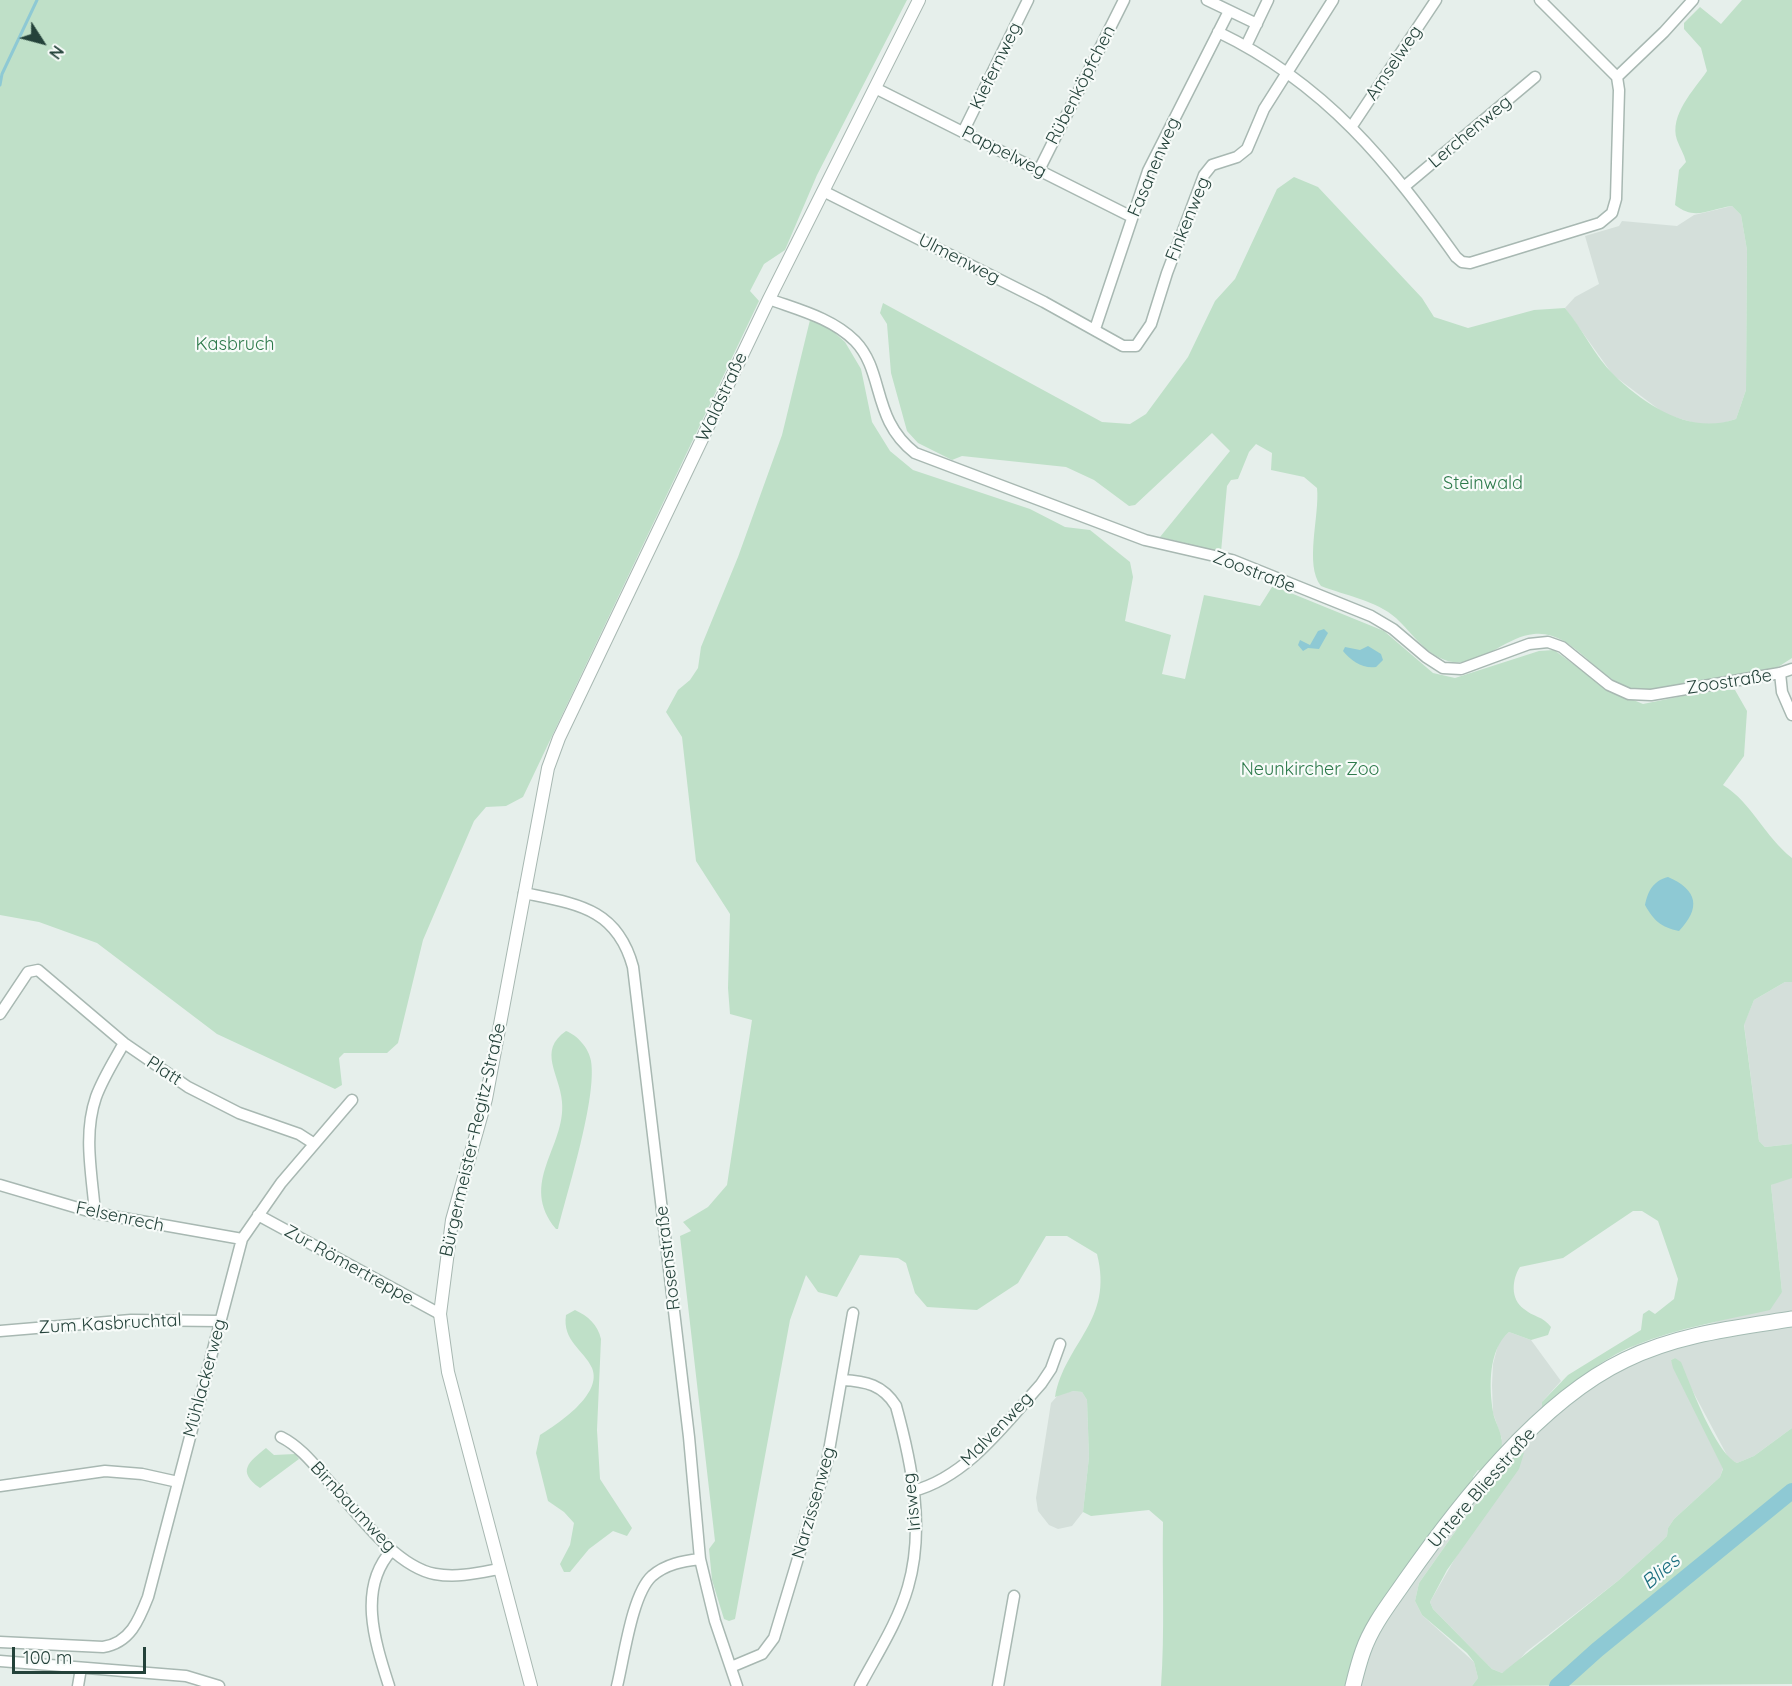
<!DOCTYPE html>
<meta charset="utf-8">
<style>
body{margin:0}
#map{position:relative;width:1792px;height:1686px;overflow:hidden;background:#e6efeb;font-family:Quicksand,sans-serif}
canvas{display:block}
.north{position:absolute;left:12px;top:12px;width:60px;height:60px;-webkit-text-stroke:4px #f7fbf9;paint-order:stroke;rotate:126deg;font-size:16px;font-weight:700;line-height:24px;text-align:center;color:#24423a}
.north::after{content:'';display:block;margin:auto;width:21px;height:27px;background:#24423a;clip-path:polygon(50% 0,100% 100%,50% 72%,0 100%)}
.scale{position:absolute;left:12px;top:1647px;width:134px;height:27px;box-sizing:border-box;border:3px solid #24423a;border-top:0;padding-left:8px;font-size:18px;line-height:21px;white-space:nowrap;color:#24423a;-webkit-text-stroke:4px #f7fbf9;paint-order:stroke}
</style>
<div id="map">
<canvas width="1792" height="1686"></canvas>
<div class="north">N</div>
<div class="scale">100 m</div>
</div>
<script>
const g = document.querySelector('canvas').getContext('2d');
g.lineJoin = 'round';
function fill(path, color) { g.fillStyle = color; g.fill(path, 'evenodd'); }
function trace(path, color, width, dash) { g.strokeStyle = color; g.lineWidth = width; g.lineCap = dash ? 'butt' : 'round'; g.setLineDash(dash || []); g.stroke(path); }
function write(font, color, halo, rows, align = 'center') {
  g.font = font + ' Quicksand,sans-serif'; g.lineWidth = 4.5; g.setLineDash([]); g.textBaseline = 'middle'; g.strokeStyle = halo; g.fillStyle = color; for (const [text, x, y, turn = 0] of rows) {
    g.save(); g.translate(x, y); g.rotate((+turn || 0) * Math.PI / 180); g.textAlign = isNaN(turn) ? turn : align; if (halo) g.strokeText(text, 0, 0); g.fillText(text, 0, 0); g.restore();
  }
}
fill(new Path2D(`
 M 1732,206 L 1741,215 L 1747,250 L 1746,390 L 1736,419 L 1720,424 L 1701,425 L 1665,414 L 1613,375 L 1565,308 L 1575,297 L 1599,284 L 1585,236 L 1619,226 L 1622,221 L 1677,226 L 1694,215 Z
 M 1785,982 L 1792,982 L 1792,1144 L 1765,1147 L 1759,1141 L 1744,1024 L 1754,1000 Z
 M 1786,1178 L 1792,1178 L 1792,1428 L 1754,1456 L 1737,1463 L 1729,1459 L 1675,1358 L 1671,1360 L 1723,1468 L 1720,1477 L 1674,1519 L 1668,1528 L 1667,1536 L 1659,1544 L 1619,1580 L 1526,1652 L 1515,1665 L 1502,1673 L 1492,1669 L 1433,1609 L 1430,1602 L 1513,1457 L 1467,1515 L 1419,1583 L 1415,1601 L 1422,1615 L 1474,1662 L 1478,1678 L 1472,1686 L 1348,1686 L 1359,1648 L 1475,1485 L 1473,1478 L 1502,1439 L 1493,1413 L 1492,1385 L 1493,1364 L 1499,1341 L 1509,1332 L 1531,1340 L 1561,1381 L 1542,1402 L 1635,1345 L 1715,1322 L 1782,1292 L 1771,1185 Z
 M 1073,1391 L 1082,1392 L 1087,1400 L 1089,1457 L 1083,1512 L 1072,1526 L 1058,1529 L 1049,1525 L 1038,1511 L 1036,1498 L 1051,1403 L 1059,1394 Z`), '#d4dfda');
fill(new Path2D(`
 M 0,0 L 907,0 L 817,175 L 785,250 L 764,264 L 750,291 L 759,301 L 523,797 L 506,806 L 486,807 L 474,821 L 423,940 L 398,1043 L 387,1053 L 344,1053 L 339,1058 L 342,1085 L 335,1089 L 217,1034 L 97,943 L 39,922 L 0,915 Z
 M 1742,0 L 1792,0 L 1792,658 L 1778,667 C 1750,673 1654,695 1630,688 C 1595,678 1573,630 1534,634 C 1507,636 1481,666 1453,662 C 1429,659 1412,633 1396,618 C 1377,601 1344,595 1321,586 C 1304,565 1320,515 1317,488 L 1304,477 L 1271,470 L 1272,453 L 1256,444 L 1249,452 L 1238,479 L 1231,480 L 1227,486 L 1221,552 L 1160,537 L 1230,451 L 1212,433 L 1135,505 L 1129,506 L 1094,480 L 1066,467 L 962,456 L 952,460 L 918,443 L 907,431 L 891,373 L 887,324 L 880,313 L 883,303 L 1102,422 L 1130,424 L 1146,414 L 1188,357 L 1215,301 L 1235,279 L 1277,189 L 1294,177 L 1318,187 L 1422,298 L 1434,317 L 1468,328 L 1534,310 L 1565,308 C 1583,329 1594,356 1614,375 C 1646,406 1690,435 1736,419 L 1746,390 L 1747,250 L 1741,215 L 1732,206 C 1709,209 1695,221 1675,205 L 1679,170 L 1686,162 C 1684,154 1680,148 1677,140 C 1669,115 1694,90 1707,71 L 1701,48 L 1684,29 L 1684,23 L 1700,7 L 1721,24 Z
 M 810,320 L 828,327 L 845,342 L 861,369 L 872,422 L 890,451 L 913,470 L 1030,509 L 1065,527 L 1090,530 L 1130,562 L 1133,577 L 1125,621 L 1171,635 L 1162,674 L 1185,679 L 1204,595 L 1260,606 L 1272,587 L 1276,587 L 1384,631 L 1433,673 L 1455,678 L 1539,651 L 1554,650 L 1607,689 L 1643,704 L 1712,690 L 1735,690 L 1747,711 L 1744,756 L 1723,785 C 1752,803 1765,837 1792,858 L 1792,982 L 1785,982 L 1754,1000 L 1744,1025 L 1759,1141 L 1765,1147 L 1792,1144 L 1792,1178 L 1771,1185 L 1782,1292 L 1770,1310 C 1725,1320 1678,1328 1636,1345 C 1602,1358 1572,1384 1545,1407 L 1542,1407 L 1542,1402 L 1568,1375 L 1641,1330 L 1643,1314 L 1649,1310 L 1655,1314 L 1674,1299 L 1678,1279 L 1658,1221 L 1642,1211 L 1633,1211 L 1563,1258 L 1520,1267 C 1512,1279 1510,1299 1524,1309 C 1533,1317 1543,1316 1551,1327 L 1548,1335 L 1531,1340 L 1509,1332 C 1488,1350 1489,1387 1493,1412 C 1495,1424 1505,1436 1501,1449 C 1498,1457 1490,1466 1485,1473 L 1478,1470 L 1473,1477 L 1475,1485 L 1426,1547 L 1348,1686 L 1161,1686 C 1165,1631 1162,1577 1163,1522 L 1149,1510 L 1091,1516 L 1083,1512 L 1089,1457 L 1087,1400 L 1082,1392 L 1073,1391 L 1055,1397 C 1065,1342 1114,1321 1097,1254 L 1067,1236 L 1046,1236 L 1018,1283 L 977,1310 L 927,1307 L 915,1293 L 906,1263 L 898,1258 L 860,1255 L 837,1297 L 818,1292 L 806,1275 L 790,1320 L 735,1619 L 729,1621 L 724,1619 L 712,1580 L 709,1549 L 715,1541 L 680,1236 L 691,1231 L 683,1222 L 708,1207 L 727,1185 L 752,1020 L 730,1014 L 728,988 L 730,914 L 696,861 L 682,737 L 666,712 L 678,690 L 690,680 L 698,668 L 701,647 L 738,557 L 782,435 Z
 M 566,1031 C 577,1035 589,1048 591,1061 C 597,1098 568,1189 558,1229 L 556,1229 C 518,1183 566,1147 562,1102 C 560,1074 537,1051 566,1031 Z
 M 575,1310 C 588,1316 598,1325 601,1339 L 597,1430 L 600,1479 L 632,1528 L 627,1536 L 613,1531 L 589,1549 L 570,1572 L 564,1572 L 560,1564 L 570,1545 L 574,1523 L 564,1512 L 548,1501 L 536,1453 L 540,1435 C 558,1424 603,1394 592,1368 C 584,1350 562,1341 566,1315 Z
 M 1675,1358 L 1681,1362 C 1691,1386 1715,1452 1737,1463 L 1754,1456 L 1792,1428 L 1792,1684 L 1472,1686 L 1478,1678 L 1474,1662 L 1467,1653 L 1422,1615 L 1415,1601 L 1419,1583 L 1467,1515 L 1519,1451 L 1524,1453 L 1519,1469 L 1447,1570 L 1430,1602 L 1433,1609 L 1492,1669 L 1502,1673 L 1619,1580 L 1659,1544 L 1667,1536 L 1668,1528 L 1674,1519 L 1720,1477 L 1723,1469 L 1673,1368 L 1671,1360 Z
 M 266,1448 L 274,1455 L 295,1454 L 299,1459 L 260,1488 C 236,1471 249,1462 266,1448 Z`), '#bfe0c8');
fill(new Path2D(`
 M 1324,629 L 1328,633 L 1319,649 L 1308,648 L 1303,651 L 1298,645 L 1300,640 L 1310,645 L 1318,631 Z
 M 1368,646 L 1381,654 L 1383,660 L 1376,667 C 1363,669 1351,661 1343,651 L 1345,647 L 1360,650 Z
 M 1668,877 C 1698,890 1701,908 1679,931 C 1661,927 1654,921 1645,905 C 1648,891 1653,881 1668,877 Z`), '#8ec9d4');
trace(new Path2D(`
 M 0,85 L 2,74 L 37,0`), '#8ec9d4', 3);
trace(new Path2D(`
 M 1557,1686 L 1597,1650 L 1792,1491`), '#8ec9d4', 16);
const minor = new Path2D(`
 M 1207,0 L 1257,24
 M 1218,32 C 1326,84 1389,163 1456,257 L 1462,262 L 1470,263 L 1600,223 L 1612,213 L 1616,199 L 1619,90 L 1617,77 L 1540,0
 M 1246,46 L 1268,0
 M 1617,77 L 1664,32 L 1693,0
 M 875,88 L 1132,217
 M 1352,126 L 1436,0
 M 963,132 L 1028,0
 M 1039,170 L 1124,0
 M 1405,186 L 1535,77
 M 823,191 L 1044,302 L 1123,346 L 1136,346 L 1151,324 L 1167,273 L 1204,175 L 1212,165 L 1237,157 L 1247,149 L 1264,109 L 1333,0
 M 769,299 C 799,310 832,318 855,341 C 885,372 871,419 915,453 L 1145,540 L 1232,560 L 1371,616 L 1393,629 L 1426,657 L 1443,668 L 1461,669 L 1529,644 L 1548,642 L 1562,647 L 1609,685 L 1629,694 L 1651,695 L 1780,673 L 1792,669
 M 1095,329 L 1148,171 L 1229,11
 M 1780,673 L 1782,692 L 1792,715
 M 524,893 C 577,904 617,908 633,967 L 689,1437 L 700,1559 L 715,1621 L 737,1686
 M 0,1014 L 28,972 L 38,970 L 124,1043 L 188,1087 L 239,1113 L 299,1134 L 313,1143
 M 0,1185 L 95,1213 L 242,1239
 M 95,1213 C 92,1174 83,1135 96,1097 C 103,1078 114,1061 124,1043
 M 258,1215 L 440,1314
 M 0,1331 L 131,1320 L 220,1321
 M 842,1380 C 866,1381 883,1385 896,1406 C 912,1464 925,1529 908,1587 C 898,1622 877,1654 860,1686
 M 281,1437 C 299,1446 312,1462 325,1477 C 353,1507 393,1566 435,1574 C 457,1578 478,1573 499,1569
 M 0,1486 L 105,1471 L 142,1474 L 178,1482
 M 913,1491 C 967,1477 1005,1424 1041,1384 L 1051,1369 L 1060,1344
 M 0,1642 L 103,1647 C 130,1643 139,1620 148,1597 L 242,1239 L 281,1183 L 352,1100
 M 0,1661 L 186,1676 L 219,1686
 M 731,1667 L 762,1654 L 774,1638 L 827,1462 L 853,1313
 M 78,1686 L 81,1668
 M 389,1686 C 375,1642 357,1588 392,1550
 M 617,1686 C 624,1658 632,1594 652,1576 C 666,1564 683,1561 700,1559
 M 998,1686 L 1014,1596`);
const tertiary = new Path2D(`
 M 531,1686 L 448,1372 L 440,1314 L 452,1220 L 486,1099 L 548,768 L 559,738 L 769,299 L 919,0`);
const secondary = new Path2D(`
 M 1353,1686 C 1356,1674 1359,1662 1363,1651 C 1372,1625 1390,1603 1405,1581 C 1459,1504 1539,1401 1625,1360 C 1678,1334 1735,1328 1792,1319`);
trace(minor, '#a8b8b2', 13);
trace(tertiary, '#a8b8b2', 14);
trace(secondary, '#a4bbb3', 17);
trace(minor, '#fff', 10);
trace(tertiary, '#fff', 12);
trace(secondary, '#fff', 15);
write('18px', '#24423a', '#f7fbf9', [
 ["Amselweg",1394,63,-56],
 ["Kiefernweg",996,66,-64],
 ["Rübenköpfchen",1081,85,-63],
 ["Lerchenweg",1470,132,-40],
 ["Pappelweg",1004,152,27],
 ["Fasanenweg",1154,167,-67],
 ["Finkenweg",1188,219,-68],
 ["Ulmenweg",959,259,27],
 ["Waldstraße",722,397,-65],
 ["Zoostraße",1254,572,21],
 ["Zoostraße",1729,682,-9],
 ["Platt",164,1071,33],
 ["Bürgermeister-Regitz-Straße",473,1140,-77],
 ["Felsenrech",120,1217,12],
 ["Rosenstraße",668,1258,-97],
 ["Zur Römertreppe",349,1265,29],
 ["Zum Kasbruchtal",110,1324,-3],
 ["Mühlackerweg",205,1378,-75],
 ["Malvenweg",997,1429,-46],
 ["Untere Bliesstraße",1482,1488,-49],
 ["Irisweg",912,1502,-96],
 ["Narzissenweg",814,1503,-74],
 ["Birnbaumweg",353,1507,47]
]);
write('18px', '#2d7a4b', '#f7fbf9', [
 ["Kasbruch",235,345],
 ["Steinwald",1483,484],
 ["Neunkircher Zoo",1310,770]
]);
write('italic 20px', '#1c6f80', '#f7fbf9', [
 ["Blies",1661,1572,-40]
]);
</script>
